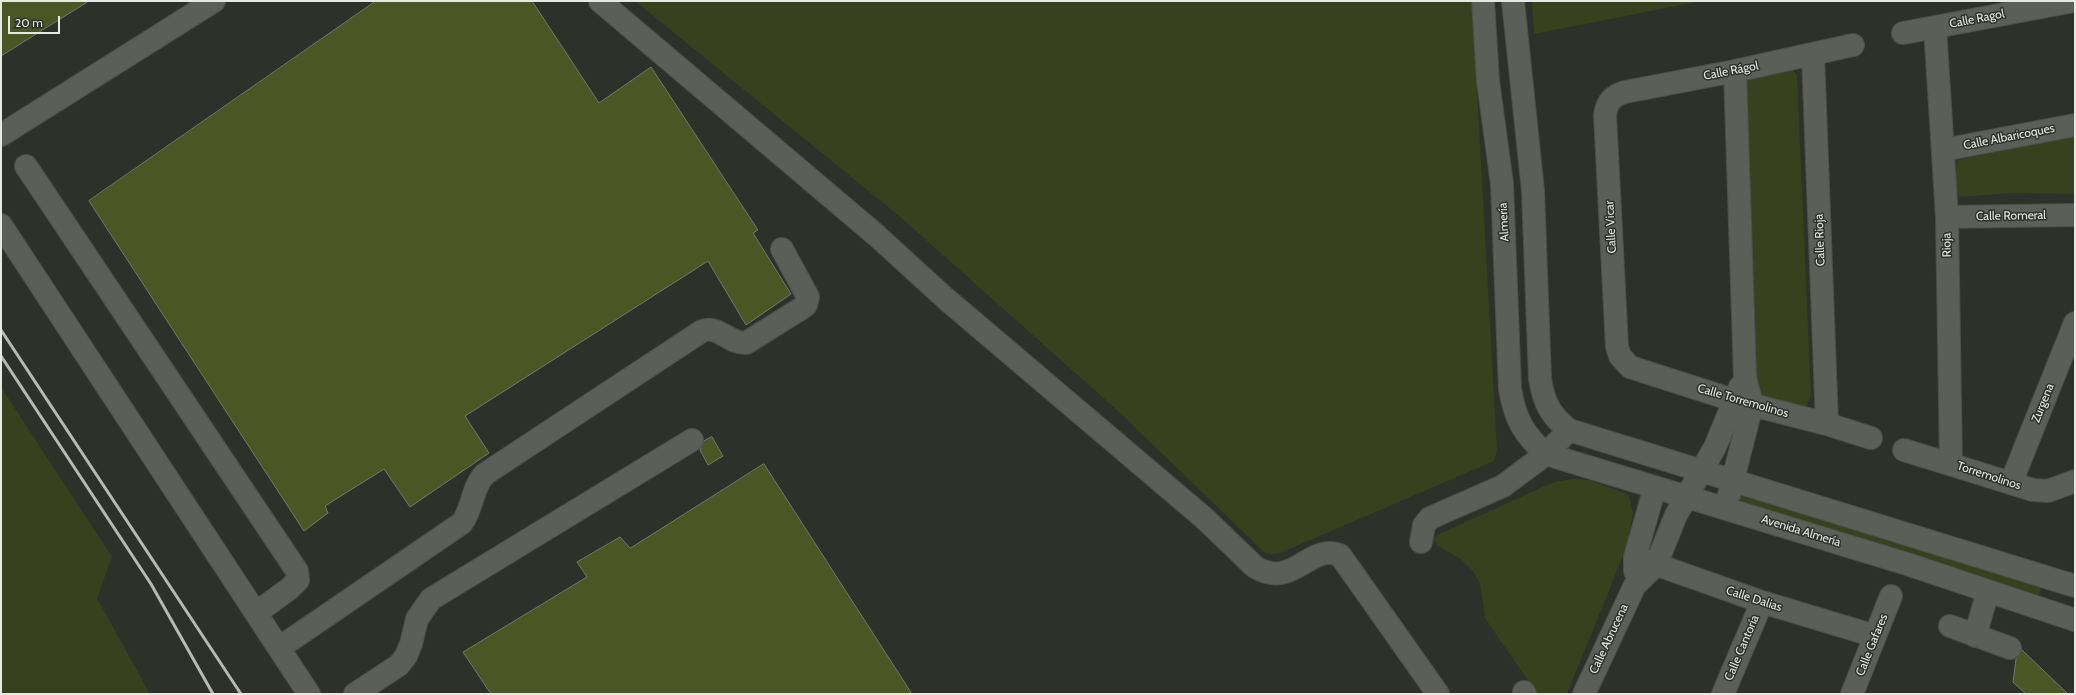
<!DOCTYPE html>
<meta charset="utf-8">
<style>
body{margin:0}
#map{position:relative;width:2076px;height:695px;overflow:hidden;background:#2e302a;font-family:Cabin,sans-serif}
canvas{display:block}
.frame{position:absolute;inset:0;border:2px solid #e8e9e5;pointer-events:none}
.scale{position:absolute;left:8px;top:16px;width:52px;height:18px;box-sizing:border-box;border:2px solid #e8e9e5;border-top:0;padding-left:5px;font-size:12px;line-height:14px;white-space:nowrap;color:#e8e9e5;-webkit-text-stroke:3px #2e302a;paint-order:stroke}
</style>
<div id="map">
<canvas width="2076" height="695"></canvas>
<div class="frame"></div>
<div class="scale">20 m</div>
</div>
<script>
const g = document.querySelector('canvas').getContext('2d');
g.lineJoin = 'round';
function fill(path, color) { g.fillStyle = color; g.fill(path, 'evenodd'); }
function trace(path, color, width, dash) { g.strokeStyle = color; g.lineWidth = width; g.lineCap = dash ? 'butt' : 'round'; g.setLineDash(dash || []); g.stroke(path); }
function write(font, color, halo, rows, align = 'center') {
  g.font = font + ' Cabin,sans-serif'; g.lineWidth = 3; g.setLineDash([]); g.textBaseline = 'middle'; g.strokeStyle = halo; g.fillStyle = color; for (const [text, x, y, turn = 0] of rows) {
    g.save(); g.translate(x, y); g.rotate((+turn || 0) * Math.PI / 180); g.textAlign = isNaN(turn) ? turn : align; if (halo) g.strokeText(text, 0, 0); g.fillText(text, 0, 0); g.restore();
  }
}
fill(new Path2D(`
 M 635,1 L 1472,1 L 1497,450 L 1494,461 L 1280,553 L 1271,554 L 1264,552 L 1118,411 L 898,215 Z
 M 1532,1 L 1701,1 L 1534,34 Z
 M 1792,68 L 1797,76 L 1811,396 L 1807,405 L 1799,409 L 1763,396 L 1758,393 L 1755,387 L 1746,80 L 1749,77 Z
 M 2075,136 L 2075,194 L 2012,193 L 1959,197 L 1954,177 L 1958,160 Z
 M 1,387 L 112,557 L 97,598 L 150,694 L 1,694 Z
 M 1573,479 L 1590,480 L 1629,495 L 1633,513 L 1627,546 L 1567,694 L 1537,694 L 1485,618 L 1480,583 L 1473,571 L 1461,559 L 1438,546 L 1434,539 L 1437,535 L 1554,482 Z
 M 1738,491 L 2042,585 L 2039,595 L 1735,502 Z`), '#37411d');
const building = new Path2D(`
 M 1,1 L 89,1 L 1,56 Z
 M 376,1 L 532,1 L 599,103 L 651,67 L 758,230 L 753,233 L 791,294 L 746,325 L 708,261 L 465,416 L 489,453 L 410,507 L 384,469 L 325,506 L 328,513 L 304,531 L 89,201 Z
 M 712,437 L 723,456 L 708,465 L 700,450 L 704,441 Z
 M 764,464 L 912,694 L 491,694 L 463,652 L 587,577 L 577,562 L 620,537 L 630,548 Z
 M 2022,650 L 2068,694 L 2026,694 L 2013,682 L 2016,659 Z`);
fill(building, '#4a5724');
trace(building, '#757770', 1);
const minor = new Path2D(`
 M 600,1 L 876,235 L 945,298 L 1204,518 L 1255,567 C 1293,590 1309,543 1340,555 L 1438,694
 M 1483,1 L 1488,81 L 1502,184 L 1510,389 C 1515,418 1523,434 1546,454 L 1907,564 L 2075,620
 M 1513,1 L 1533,191 L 1540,379 C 1544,403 1550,415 1569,430 L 2075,586
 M 1935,27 L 1947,217 L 1951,464
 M 1903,33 L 2074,1
 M 1853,45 L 1735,71 L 1625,92 C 1612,96 1607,102 1605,115 L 1617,347 L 1620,356 L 1630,367 L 1733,400 L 1827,424 L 1871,438
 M 1813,55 L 1827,424
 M 1,135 L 214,1
 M 1943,150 L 2075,125
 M 26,166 L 297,571 L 298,580 L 289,589 L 256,613
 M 1947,217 L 2075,215
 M 1,225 L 309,694
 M 1904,450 L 2033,490 L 2048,491 L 2075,481
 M 2011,483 L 2075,323
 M 1729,495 L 1752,405 L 1745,377 L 1735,71
 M 1421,542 L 1424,525 L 1430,518 L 1503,486 L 1546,454 L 1569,430
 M 1635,557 L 1762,602 L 1875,636
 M 1635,571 L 1635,557 L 1655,487
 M 1950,626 L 2010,648
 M 1975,636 L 1988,591
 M 279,648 L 462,523 C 473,508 472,487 485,474 L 702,331 C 719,325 729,344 746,343 L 802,308 L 806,305 L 808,297 L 782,249
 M 1524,692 L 1525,694
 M 355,694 L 399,665 L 406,656 L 411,644 L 417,619 L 431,599 L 692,440
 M 1584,694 L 1635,585 L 1656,565 L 1676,515 L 1715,447 L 1740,387
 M 1723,694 L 1762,602
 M 1852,694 L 1891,596`);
trace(minor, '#4d4e4a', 24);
trace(minor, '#5c5e58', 22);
trace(new Path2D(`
 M 1,330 L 241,694
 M 1,356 L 151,584 L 213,694`), '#b8b9b5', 3);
write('12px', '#e8e9e5', '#2e302a', [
 ["Calle Ragol",1977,19,-11],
 ["Calle Rágol",1731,71,-11],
 ["Calle Albaricoques",2009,137,-11],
 ["Calle Romeral",2011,216,-1],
 ["Almería",1504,222,-93],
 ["Calle Vicar",1611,227,-93],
 ["Calle Rioja",1820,240,-92],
 ["Rioja",1947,245,-91],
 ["Calle Torremolinos",1743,401,16],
 ["Zurgena",2043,403,-68],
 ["Torremolinos",1989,476,18],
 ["Avenida Almería",1801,531,17],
 ["Calle Dalias",1754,599,18],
 ["Calle Abrucena",1609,639,-65],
 ["Calle Gafares",1872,645,-68],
 ["Calle Cantoría",1742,648,-67]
]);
</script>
